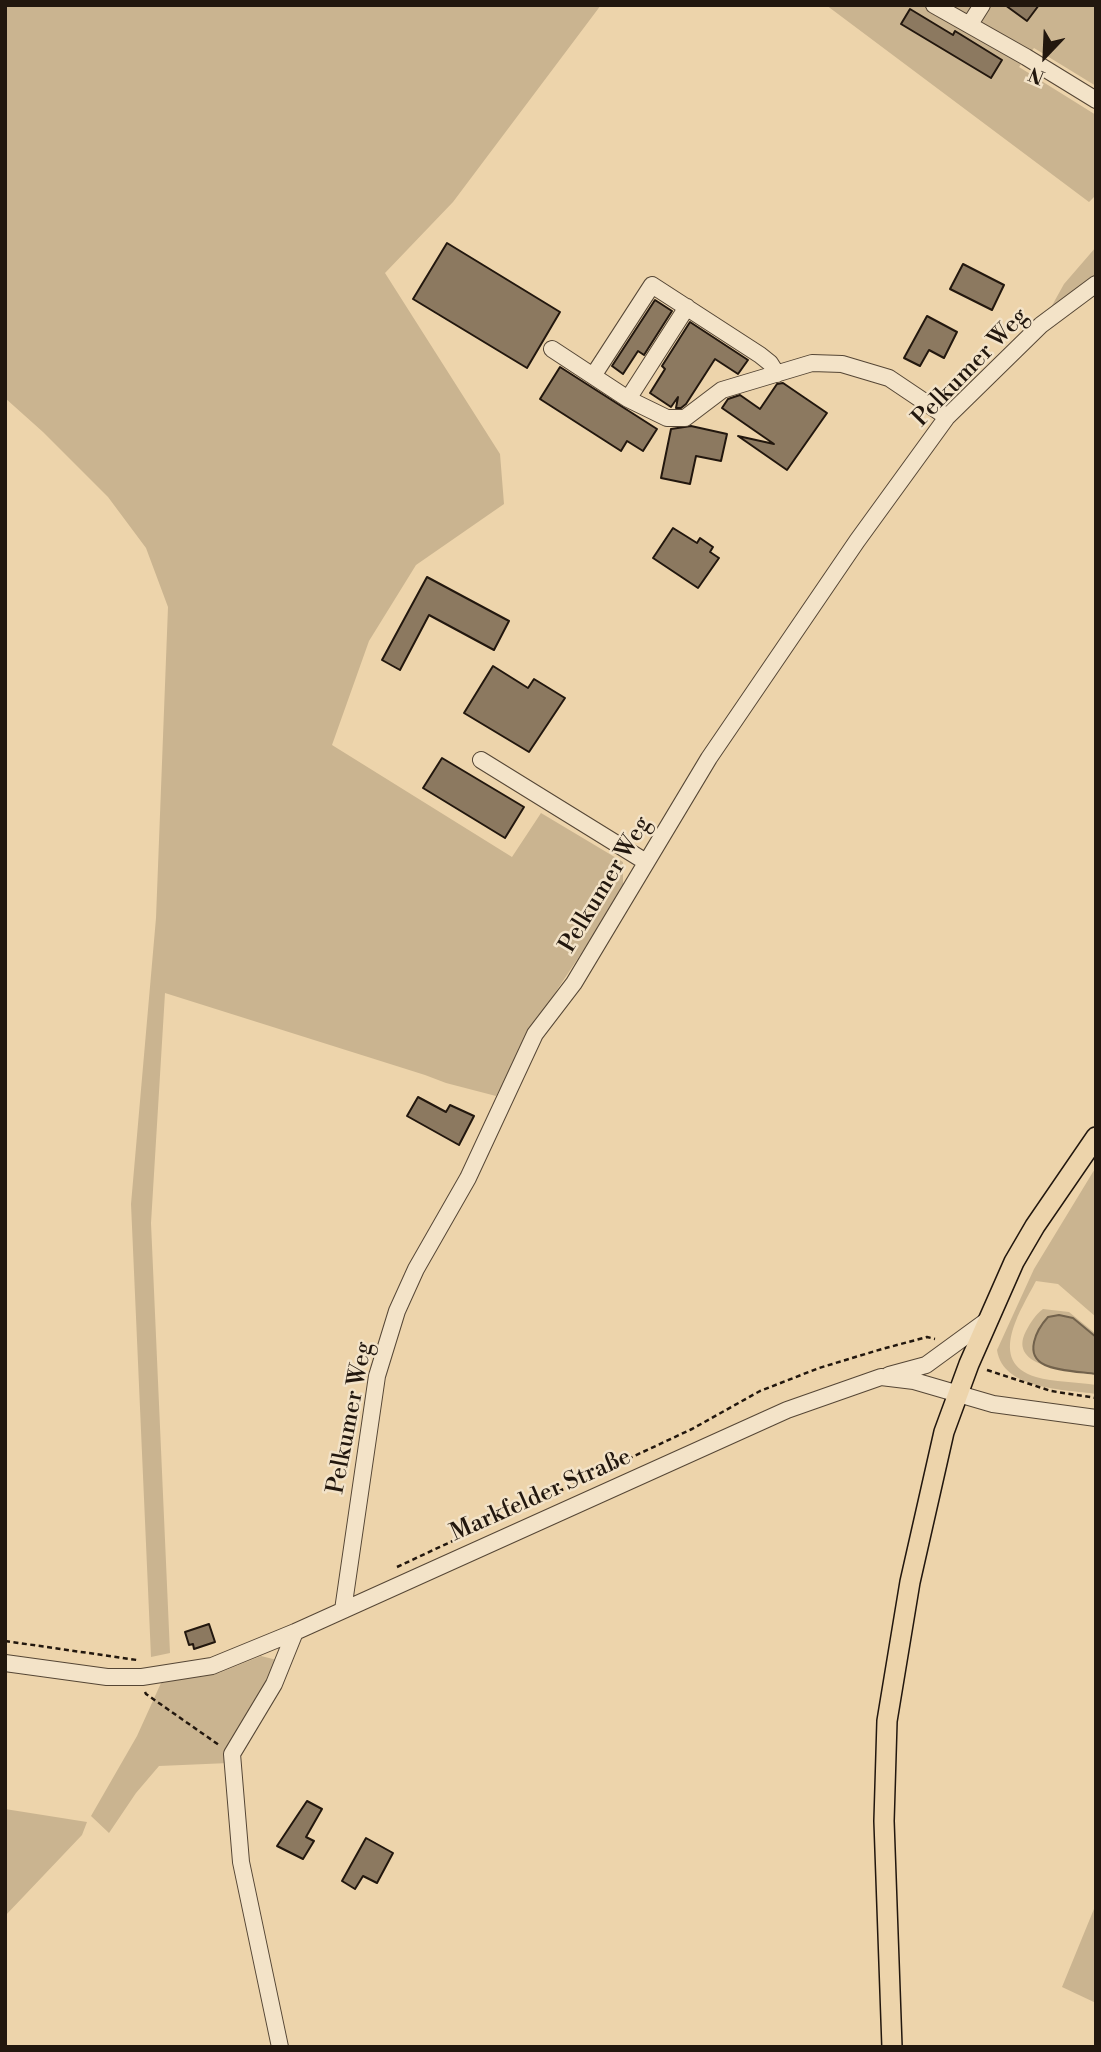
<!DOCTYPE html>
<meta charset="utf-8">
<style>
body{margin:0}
#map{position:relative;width:1101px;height:2052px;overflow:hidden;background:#edd4ab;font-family:"Libre Bodoni",serif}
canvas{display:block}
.frame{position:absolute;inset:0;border:7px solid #22170e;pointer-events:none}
.north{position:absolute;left:1010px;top:21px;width:70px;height:70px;-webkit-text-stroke:5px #f3e3c8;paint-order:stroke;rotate:203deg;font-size:19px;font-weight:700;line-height:28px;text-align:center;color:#22170e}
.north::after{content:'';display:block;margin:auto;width:24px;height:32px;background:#22170e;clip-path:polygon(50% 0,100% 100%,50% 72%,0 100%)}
</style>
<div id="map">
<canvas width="1101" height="2052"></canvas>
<div class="frame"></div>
<div class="north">N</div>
</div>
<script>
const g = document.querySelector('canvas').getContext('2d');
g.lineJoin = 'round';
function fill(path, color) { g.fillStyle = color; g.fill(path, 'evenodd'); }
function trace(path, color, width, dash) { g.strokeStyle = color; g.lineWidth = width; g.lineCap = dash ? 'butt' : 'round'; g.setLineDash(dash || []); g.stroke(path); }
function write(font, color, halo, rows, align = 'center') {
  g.font = font + ' "Libre Bodoni",serif'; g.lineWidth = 5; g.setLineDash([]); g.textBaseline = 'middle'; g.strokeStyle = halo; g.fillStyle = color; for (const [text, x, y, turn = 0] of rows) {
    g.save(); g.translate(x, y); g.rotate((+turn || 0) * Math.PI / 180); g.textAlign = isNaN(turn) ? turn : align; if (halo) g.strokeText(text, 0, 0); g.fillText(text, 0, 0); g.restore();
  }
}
fill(new Path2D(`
 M 5,5 L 601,5 L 453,202 L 385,273 L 500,454 L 504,504 L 416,565 L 369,641 L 332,745 L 512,857 L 541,813 L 623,862 L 623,890 L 551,999 L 496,1096 L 446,1083 L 425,1075 L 165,993 L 151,1223 L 170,1653 L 151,1657 L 131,1204 L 156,918 L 168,607 L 146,548 L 108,497 L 43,432 L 5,398 Z
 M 826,5 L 1096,5 L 1096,86 L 1034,48 L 1019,67 L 1096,115 L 1096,195 L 1089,202 Z
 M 1096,247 L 1096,276 L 1049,311 L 1064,284 Z
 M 1096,1167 L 1096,1317 L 1058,1284 L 1036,1281 C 1021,1310 986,1362 1036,1377 C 1053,1382 1078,1382 1096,1385 L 1096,1394 C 1064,1389 1003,1390 997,1350 L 1034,1269 Z
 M 1043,1309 L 1069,1312 L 1096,1334 L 1096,1337 L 1073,1318 L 1033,1350 C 1042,1373 1076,1369 1096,1374 C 1074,1371 1006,1369 1026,1331 C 1031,1322 1035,1315 1043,1309 Z
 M 261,1656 L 277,1660 L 229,1763 L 159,1766 L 136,1793 L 109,1833 L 91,1816 L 137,1736 L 161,1683 L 219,1673 Z
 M 5,1809 L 87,1822 L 82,1835 L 5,1916 Z
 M 1096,1904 L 1096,2003 L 1062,1987 Z`), '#cab490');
const water = new Path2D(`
 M 1059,1315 L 1073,1318 L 1096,1337 L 1096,1374 C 1082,1372 1057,1371 1045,1365 C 1023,1355 1037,1329 1048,1317 Z`);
fill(water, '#a89476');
trace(water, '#72624c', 2);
const building = new Path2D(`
 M 1005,5 L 1039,5 L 1027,21 Z
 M 910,9 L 953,35 L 955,31 L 1002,60 L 991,78 L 901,24 Z
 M 447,243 L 560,312 L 527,368 L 413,299 Z
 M 963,264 L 1004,285 L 992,310 L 950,289 Z
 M 655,300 L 672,311 L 644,355 L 638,351 L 623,374 L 612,366 Z
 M 927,316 L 957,332 L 944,358 L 929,350 L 920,366 L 904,358 Z
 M 690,322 L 748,360 L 738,374 L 715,359 L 686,404 L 681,408 L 676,408 L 678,397 L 671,407 L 650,393 L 665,369 L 662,366 Z
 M 560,367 L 657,429 L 643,451 L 627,441 L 621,451 L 540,399 Z
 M 783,383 L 827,413 L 787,470 L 738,436 L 774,444 L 722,408 L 728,399 L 740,395 L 760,409 L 777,384 Z
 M 691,426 L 727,434 L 721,461 L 696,456 L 690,484 L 661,478 L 671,429 Z
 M 673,528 L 697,543 L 700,538 L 713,547 L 710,552 L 719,558 L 698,588 L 653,558 Z
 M 427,577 L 509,621 L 494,650 L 429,615 L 400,670 L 382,660 Z
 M 493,666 L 528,688 L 534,679 L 565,698 L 529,752 L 464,713 Z
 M 442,758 L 524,807 L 505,838 L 423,788 Z
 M 418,1097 L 446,1112 L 450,1105 L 474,1116 L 459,1145 L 407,1116 Z
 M 209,1624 L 215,1642 L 194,1649 L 193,1644 L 189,1645 L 185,1632 Z
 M 307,1801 L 322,1809 L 306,1837 L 314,1841 L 303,1859 L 277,1846 Z
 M 366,1838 L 393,1853 L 377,1883 L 363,1876 L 355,1889 L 342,1881 Z`);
fill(building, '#8c7960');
trace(building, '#22170e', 2);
const minor = new Path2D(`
 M 934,5 L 1026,57 L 1096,100
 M 970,24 L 982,5
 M 552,349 L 628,399 L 667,418 L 685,418 L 722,390 L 812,363 L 842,364 L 889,378 L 947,417
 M 593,376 L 652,285 L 760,355 L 770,363 L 777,374
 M 628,399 L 687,307
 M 481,760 L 646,862
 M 889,1375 L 926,1365 L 989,1319
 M 343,1610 L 377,1376 L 397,1311 L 416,1269 L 468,1178 L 535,1034 L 574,983 L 709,758 L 857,541 L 947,417 L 1041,325 L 1096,284
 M 5,1663 L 107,1677 L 142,1677 L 212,1666 L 295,1632 L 787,1410 L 881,1377 L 914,1381 L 993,1404 L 1096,1418
 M 280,2047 L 241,1862 L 232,1754 L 274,1684 L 295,1632`);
const major = new Path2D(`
 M 892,2047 L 884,1821 L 887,1721 L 910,1582 L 944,1432 L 969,1364 L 1014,1262 L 1035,1226 L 1096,1137`);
trace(minor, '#554635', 18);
trace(major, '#22170e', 22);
trace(new Path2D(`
 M 987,1370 L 1051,1391 L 1096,1398
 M 397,1567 L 692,1429 L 760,1391 L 819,1368 L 882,1349 L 927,1337 L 935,1339
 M 5,1641 L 137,1660
 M 145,1692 L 146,1694 L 219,1745`), '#22170e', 2.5, [5, 3.5]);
trace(minor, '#f3e3c8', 16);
trace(major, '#edd4ab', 19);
write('24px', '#22170e', '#f3e3c8', [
 ["Pelkumer Weg",971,368,-46],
 ["Pelkumer Weg",606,885,-59],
 ["Pelkumer Weg",351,1418,-79],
 ["Markfelder Straße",541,1496,-24]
]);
</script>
